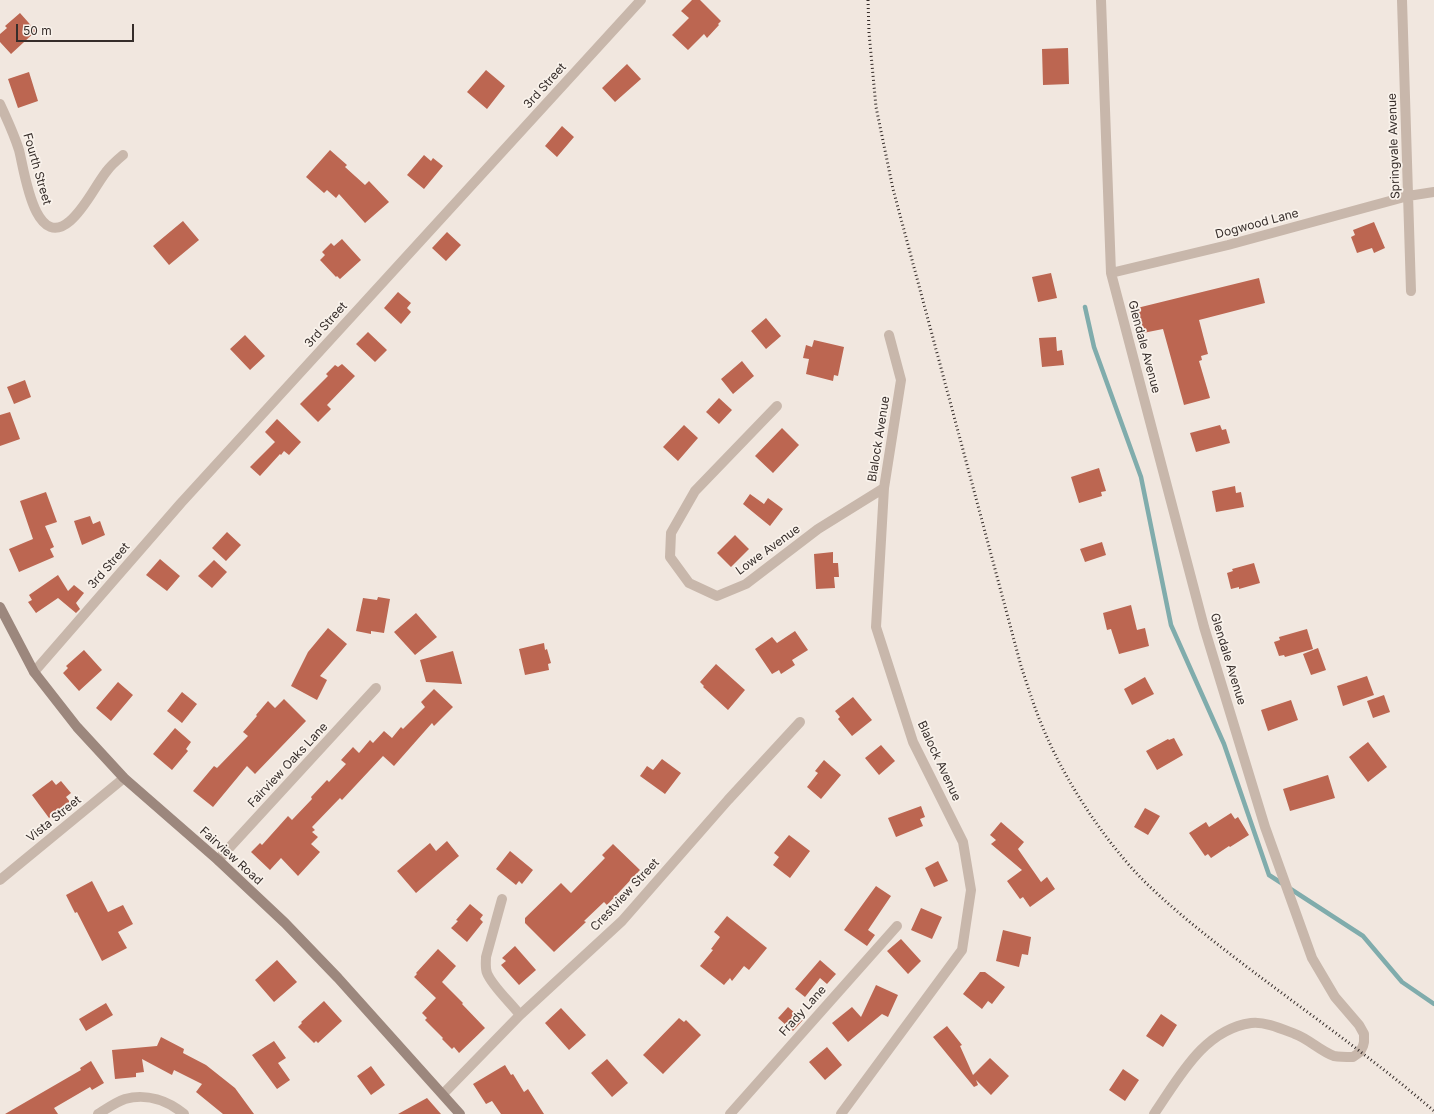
<!DOCTYPE html>
<style>
body{margin:0}
#map{position:relative;width:1434px;height:1114px;overflow:hidden;background:#f1e7df;font-family:Inter,sans-serif}
canvas{display:block}
.scale{position:absolute;left:16px;top:24px;width:118px;height:18px;box-sizing:border-box;border:2px solid #362d2a;border-top:0;padding-left:5px;font-size:12px;line-height:14px;white-space:nowrap;color:#362d2a;-webkit-text-stroke:3px #f9f2eb;paint-order:stroke}
</style>
<div id="map">
<canvas width="1434" height="1114"></canvas>
<div class="scale">50 m</div>
</div>
<script>
const g = document.querySelector('canvas').getContext('2d');
g.lineJoin = 'round';
function trace(path, color, width, dash) { g.strokeStyle = color; g.lineWidth = width; g.lineCap = dash ? 'butt' : 'round'; g.setLineDash(dash || []); g.stroke(path); }
function fill(path, color) { g.fillStyle = color; g.fill(path, 'evenodd'); }
function write(font, color, halo, rows, align = 'center') {
  g.font = font + ' Inter,sans-serif'; g.lineWidth = 3.5; g.setLineDash([]); g.textBaseline = 'middle'; g.strokeStyle = halo; g.fillStyle = color; for (const [text, x, y, turn = 0] of rows) {
    g.save(); g.translate(x, y); g.rotate((+turn || 0) * Math.PI / 180); g.textAlign = isNaN(turn) ? turn : align; if (halo) g.strokeText(text, 0, 0); g.fillText(text, 0, 0); g.restore();
  }
}
trace(new Path2D(`
 M 1085,307 L 1094,347 L 1141,477 L 1171,625 L 1224,744 L 1269,875 L 1363,936 L 1402,982 L 1434,1004`), '#80acac', 4.5);
fill(new Path2D(`
 M 692,0 L 700,0 L 721,21 L 718,24 L 719,25 L 707,38 L 704,34 L 688,50 L 672,35 L 689,18 L 681,11 Z
 M 20,13 L 36,31 L 11,54 L 0,42 L 0,34 L 7,28 L 5,26 Z
 M 1068,48 L 1069,84 L 1043,85 L 1042,49 Z
 M 627,64 L 641,79 L 615,102 L 602,88 Z
 M 486,70 L 505,86 L 487,109 L 467,92 Z
 M 29,72 L 38,101 L 18,108 L 8,79 Z
 M 562,126 L 574,137 L 557,157 L 545,146 Z
 M 330,150 L 347,165 L 345,167 L 365,185 L 369,181 L 389,202 L 365,223 L 339,194 L 336,198 L 327,190 L 324,193 L 306,177 Z
 M 424,155 L 431,161 L 433,158 L 443,166 L 424,189 L 407,175 Z
 M 183,221 L 199,240 L 169,265 L 153,246 Z
 M 1374,222 L 1385,248 L 1374,253 L 1372,248 L 1357,253 L 1351,237 L 1355,235 L 1353,230 Z
 M 447,232 L 461,245 L 446,261 L 432,248 Z
 M 342,239 L 361,260 L 340,279 L 337,276 L 336,277 L 320,260 L 325,255 L 322,252 L 331,243 L 334,246 Z
 M 1051,273 L 1057,298 L 1038,302 L 1032,277 Z
 M 1259,278 L 1265,303 L 1199,320 L 1208,354 L 1201,356 L 1202,360 L 1199,361 L 1210,398 L 1184,405 L 1163,329 L 1143,333 L 1137,308 Z
 M 398,292 L 411,303 L 407,308 L 411,312 L 401,324 L 384,308 Z
 M 766,318 L 781,336 L 766,349 L 751,331 Z
 M 368,332 L 387,350 L 375,362 L 356,344 Z
 M 245,335 L 265,356 L 250,370 L 230,349 Z
 M 1056,337 L 1057,351 L 1062,350 L 1064,365 L 1042,367 L 1039,338 Z
 M 814,340 L 844,347 L 838,376 L 834,375 L 833,381 L 806,374 L 809,359 L 803,358 L 806,345 L 812,347 Z
 M 742,361 L 754,376 L 733,394 L 721,379 Z
 M 342,364 L 355,376 L 327,405 L 331,409 L 318,422 L 300,404 L 328,376 L 326,374 L 335,365 L 338,367 Z
 M 25,380 L 31,397 L 14,404 L 7,387 Z
 M 719,398 L 732,410 L 719,424 L 706,412 Z
 M 10,412 L 20,439 L 0,446 L 0,415 Z
 M 277,419 L 301,442 L 289,455 L 284,451 L 281,455 L 280,454 L 260,476 L 250,467 L 275,442 L 265,432 Z
 M 684,425 L 698,438 L 678,461 L 663,447 Z
 M 1220,425 L 1222,430 L 1226,429 L 1230,443 L 1196,452 L 1190,433 Z
 M 782,428 L 799,445 L 773,473 L 755,456 Z
 M 1099,468 L 1106,491 L 1101,492 L 1102,496 L 1079,503 L 1071,477 Z
 M 1235,486 L 1236,493 L 1241,492 L 1244,507 L 1216,512 L 1212,491 Z
 M 46,492 L 57,522 L 45,526 L 54,547 L 50,549 L 54,557 L 19,572 L 9,549 L 33,539 L 20,501 Z
 M 750,494 L 764,504 L 768,498 L 783,509 L 770,526 L 743,504 Z
 M 90,516 L 93,524 L 100,521 L 105,535 L 82,545 L 74,521 Z
 M 227,532 L 241,545 L 226,561 L 212,548 Z
 M 735,535 L 749,549 L 731,567 L 717,553 Z
 M 1102,542 L 1106,555 L 1085,562 L 1080,549 Z
 M 833,552 L 833,563 L 838,563 L 839,577 L 834,577 L 835,588 L 816,589 L 814,554 Z
 M 160,559 L 180,576 L 167,591 L 146,575 Z
 M 214,560 L 227,572 L 212,588 L 198,576 Z
 M 1254,563 L 1260,583 L 1239,589 L 1239,587 L 1231,589 L 1227,573 L 1233,571 L 1232,569 Z
 M 58,575 L 68,591 L 74,585 L 84,593 L 76,603 L 80,609 L 76,613 L 58,598 L 36,613 L 28,602 L 32,600 L 29,595 Z
 M 378,597 L 390,599 L 384,633 L 371,631 L 371,634 L 356,631 L 363,598 L 377,600 Z
 M 1131,605 L 1137,630 L 1145,628 L 1149,646 L 1119,654 L 1111,629 L 1107,630 L 1103,613 Z
 M 416,613 L 437,637 L 415,655 L 394,632 Z
 M 328,628 L 347,644 L 320,676 L 327,680 L 317,700 L 291,686 L 308,652 Z
 M 1307,629 L 1313,649 L 1285,657 L 1284,655 L 1279,656 L 1274,642 L 1280,640 L 1279,637 Z
 M 795,631 L 808,650 L 792,660 L 795,665 L 781,674 L 779,670 L 772,674 L 755,649 L 772,637 L 777,643 Z
 M 544,643 L 545,650 L 547,649 L 551,663 L 548,664 L 549,670 L 525,675 L 519,649 Z
 M 1318,648 L 1326,670 L 1311,675 L 1303,654 Z
 M 84,650 L 102,670 L 79,691 L 63,673 L 68,668 L 66,666 Z
 M 453,651 L 462,684 L 426,682 L 420,660 Z
 M 716,664 L 745,690 L 728,710 L 703,687 L 704,686 L 700,682 Z
 M 1367,676 L 1374,695 L 1343,706 L 1337,686 Z
 M 1145,677 L 1154,694 L 1132,705 L 1124,689 Z
 M 118,682 L 133,695 L 111,721 L 96,708 Z
 M 434,689 L 453,707 L 434,726 L 432,723 L 394,766 L 383,756 L 342,800 L 340,798 L 312,827 L 315,830 L 312,832 L 318,837 L 311,844 L 320,852 L 298,876 L 281,858 L 270,870 L 251,852 L 260,843 L 262,845 L 288,816 L 292,820 L 312,799 L 311,797 L 327,780 L 329,782 L 346,764 L 341,760 L 353,747 L 359,753 L 370,740 L 373,743 L 384,731 L 392,738 L 401,727 L 403,729 L 425,707 L 421,702 Z
 M 182,692 L 197,704 L 182,723 L 167,711 Z
 M 1384,695 L 1390,712 L 1373,718 L 1367,701 Z
 M 853,697 L 872,720 L 852,736 L 838,719 L 840,717 L 835,711 Z
 M 284,699 L 306,721 L 255,774 L 247,766 L 213,807 L 193,791 L 214,766 L 217,768 L 248,736 L 243,732 L 257,716 L 256,715 L 268,701 L 275,708 Z
 M 1291,700 L 1298,720 L 1268,731 L 1261,710 Z
 M 175,728 L 191,742 L 186,749 L 188,751 L 172,770 L 153,754 Z
 M 1174,738 L 1183,755 L 1157,770 L 1146,751 L 1168,739 L 1169,740 Z
 M 1368,742 L 1387,767 L 1368,782 L 1349,757 Z
 M 881,745 L 895,761 L 879,775 L 865,758 Z
 M 662,759 L 681,773 L 665,794 L 640,776 L 647,766 L 653,770 Z
 M 824,760 L 841,775 L 821,799 L 807,787 L 818,773 L 815,771 Z
 M 1328,775 L 1335,798 L 1290,811 L 1283,789 Z
 M 52,780 L 56,785 L 61,781 L 71,793 L 66,797 L 70,802 L 49,818 L 32,795 Z
 M 921,806 L 925,817 L 920,819 L 923,826 L 896,837 L 888,818 Z
 M 1145,808 L 1160,816 L 1148,835 L 1134,827 Z
 M 1231,813 L 1235,819 L 1238,817 L 1249,835 L 1230,847 L 1229,846 L 1211,858 L 1208,854 L 1205,856 L 1189,833 L 1206,822 L 1209,827 Z
 M 1001,822 L 1024,842 L 1018,849 L 1041,882 L 1047,877 L 1055,889 L 1030,907 L 1023,897 L 1020,899 L 1007,881 L 1022,870 L 991,844 L 996,840 L 990,835 Z
 M 789,835 L 810,851 L 790,878 L 773,865 L 779,857 L 774,853 Z
 M 447,841 L 459,856 L 416,893 L 397,871 L 430,843 L 436,851 Z
 M 613,844 L 640,870 L 607,905 L 604,902 L 584,921 L 586,922 L 554,952 L 525,923 L 525,918 L 561,883 L 571,893 L 605,858 L 602,855 Z
 M 510,851 L 533,870 L 522,884 L 519,881 L 516,885 L 496,869 Z
 M 938,861 L 948,881 L 934,887 L 925,868 Z
 M 92,881 L 108,912 L 123,905 L 133,924 L 118,932 L 127,948 L 102,961 L 77,912 L 75,913 L 66,895 Z
 M 876,886 L 891,896 L 868,930 L 875,935 L 867,946 L 844,930 Z
 M 470,904 L 483,915 L 480,919 L 483,922 L 467,942 L 451,928 L 458,921 L 456,920 Z
 M 921,908 L 942,917 L 932,939 L 911,930 Z
 M 727,916 L 767,948 L 749,970 L 744,966 L 732,981 L 730,978 L 724,985 L 700,966 L 713,950 L 711,949 L 720,937 L 714,932 Z
 M 1003,930 L 1031,937 L 1028,955 L 1022,954 L 1019,967 L 996,961 Z
 M 901,939 L 921,961 L 908,974 L 887,951 Z
 M 515,946 L 536,970 L 519,985 L 501,965 L 506,961 L 502,958 Z
 M 438,949 L 456,966 L 442,982 L 463,1003 L 462,1004 L 485,1028 L 459,1053 L 454,1047 L 452,1049 L 442,1039 L 443,1038 L 425,1020 L 427,1018 L 422,1013 L 436,998 L 414,977 L 417,974 L 416,973 Z
 M 277,960 L 297,982 L 274,1002 L 255,980 Z
 M 820,960 L 836,974 L 827,984 L 820,978 L 805,997 L 795,989 Z
 M 980,972 L 985,972 L 1005,987 L 992,1004 L 988,1001 L 982,1009 L 963,994 Z
 M 876,985 L 898,995 L 888,1017 L 882,1014 L 848,1042 L 832,1023 L 852,1007 L 861,1017 Z
 M 324,1001 L 342,1021 L 318,1043 L 316,1041 L 314,1043 L 298,1027 L 302,1023 L 301,1022 Z
 M 106,1003 L 113,1015 L 86,1031 L 79,1019 Z
 M 788,1007 L 803,1020 L 793,1031 L 778,1018 Z
 M 561,1008 L 586,1035 L 569,1050 L 545,1023 Z
 M 1161,1014 L 1177,1025 L 1163,1047 L 1146,1036 Z
 M 679,1018 L 684,1022 L 686,1020 L 701,1035 L 663,1074 L 643,1055 Z
 M 947,1026 L 962,1045 L 960,1046 L 973,1075 L 990,1058 L 1009,1076 L 991,1095 L 976,1080 L 978,1085 L 974,1087 L 933,1037 Z
 M 161,1037 L 184,1049 L 183,1053 L 206,1065 L 235,1088 L 254,1114 L 223,1114 L 196,1092 L 202,1084 L 174,1070 L 172,1075 L 142,1059 L 144,1072 L 136,1073 L 136,1077 L 115,1079 L 112,1050 L 157,1046 Z
 M 274,1041 L 286,1058 L 278,1063 L 290,1080 L 277,1089 L 252,1055 Z
 M 827,1047 L 842,1065 L 825,1080 L 809,1062 Z
 M 607,1059 L 628,1083 L 612,1097 L 591,1073 Z
 M 91,1061 L 104,1083 L 92,1090 L 90,1087 L 54,1108 L 58,1114 L 5,1114 L 81,1070 L 80,1068 Z
 M 505,1065 L 511,1075 L 513,1074 L 524,1092 L 528,1089 L 544,1114 L 501,1114 L 492,1101 L 486,1104 L 473,1084 Z
 M 371,1066 L 385,1085 L 371,1095 L 357,1076 Z
 M 1123,1069 L 1139,1080 L 1125,1101 L 1109,1090 Z
 M 427,1098 L 441,1114 L 398,1114 Z`), '#bc6651');
trace(new Path2D(`
 M 1101,0 L 1111,273 L 1204,627 L 1265,827 L 1312,958 L 1335,997 L 1359,1025 L 1364,1034 L 1364,1042 L 1363,1046 L 1360,1052 L 1353,1057 C 1347,1057 1340,1057 1334,1056 C 1320,1051 1309,1039 1295,1034 C 1282,1029 1264,1021 1251,1023 C 1203,1030 1179,1078 1154,1114
 M 1402,0 L 1411,291
 M 0,104 C 7,119 14,134 19,150 C 24,168 34,252 70,221 C 85,208 94,188 106,172 C 111,165 117,160 123,155
 M 1111,273 L 1228,245 L 1408,196 L 1434,192
 M 777,406 L 695,491 L 671,533 L 670,557 L 689,583 L 717,596 L 746,584 L 818,529 L 884,488
 M 34,672 L 181,503 L 641,0
 M 218,860 L 376,688
 M 0,880 L 124,778
 M 502,899 L 486,957 C 486,962 485,968 487,973 C 492,986 511,1003 520,1015
 M 443,1094 L 520,1015 L 622,921 L 728,800 L 800,722
 M 98,1114 C 106,1109 116,1102 125,1099 C 147,1093 168,1101 184,1114
 M 730,1114 L 897,926
 M 841,1114 L 962,950 L 971,890 L 963,842 L 913,742 L 876,627 L 884,488 L 901,380 L 889,335`), '#c8b7ab', 10);
trace(new Path2D(`
 M 0,607 L 34,672 L 77,727 L 124,778 L 218,860 L 285,923 L 338,978 L 460,1114`), '#9c877d', 10);
trace(new Path2D(`
 M 868,0 L 869,33 L 876,107 L 893,189 L 1021,666 C 1026,681 1031,697 1037,713 C 1058,770 1099,834 1141,878 C 1175,912 1213,941 1251,970 C 1312,1016 1376,1061 1434,1111`), '#362d2a', 3, [1, 3]);
write('12px', '#362d2a', '#f9f2eb', [
 ["3rd Street",545,86,-48],
 ["Springvale Avenue",1394,146,-92],
 ["Fourth Street",37,169,74],
 ["Dogwood Lane",1257,224,-15],
 ["3rd Street",326,325,-48],
 ["Glendale Avenue",1144,347,75],
 ["Blalock Avenue",879,439,-81],
 ["Lowe Avenue",768,550,-36],
 ["3rd Street",109,566,-49],
 ["Glendale Avenue",1228,659,73],
 ["Blalock Avenue",939,761,65],
 ["Fairview Oaks Lane",288,765,-47],
 ["Vista Street",54,819,-39],
 ["Fairview Road",231,856,42],
 ["Crestview Street",625,895,-47],
 ["Frady Lane",803,1011,-48]
]);
</script>
